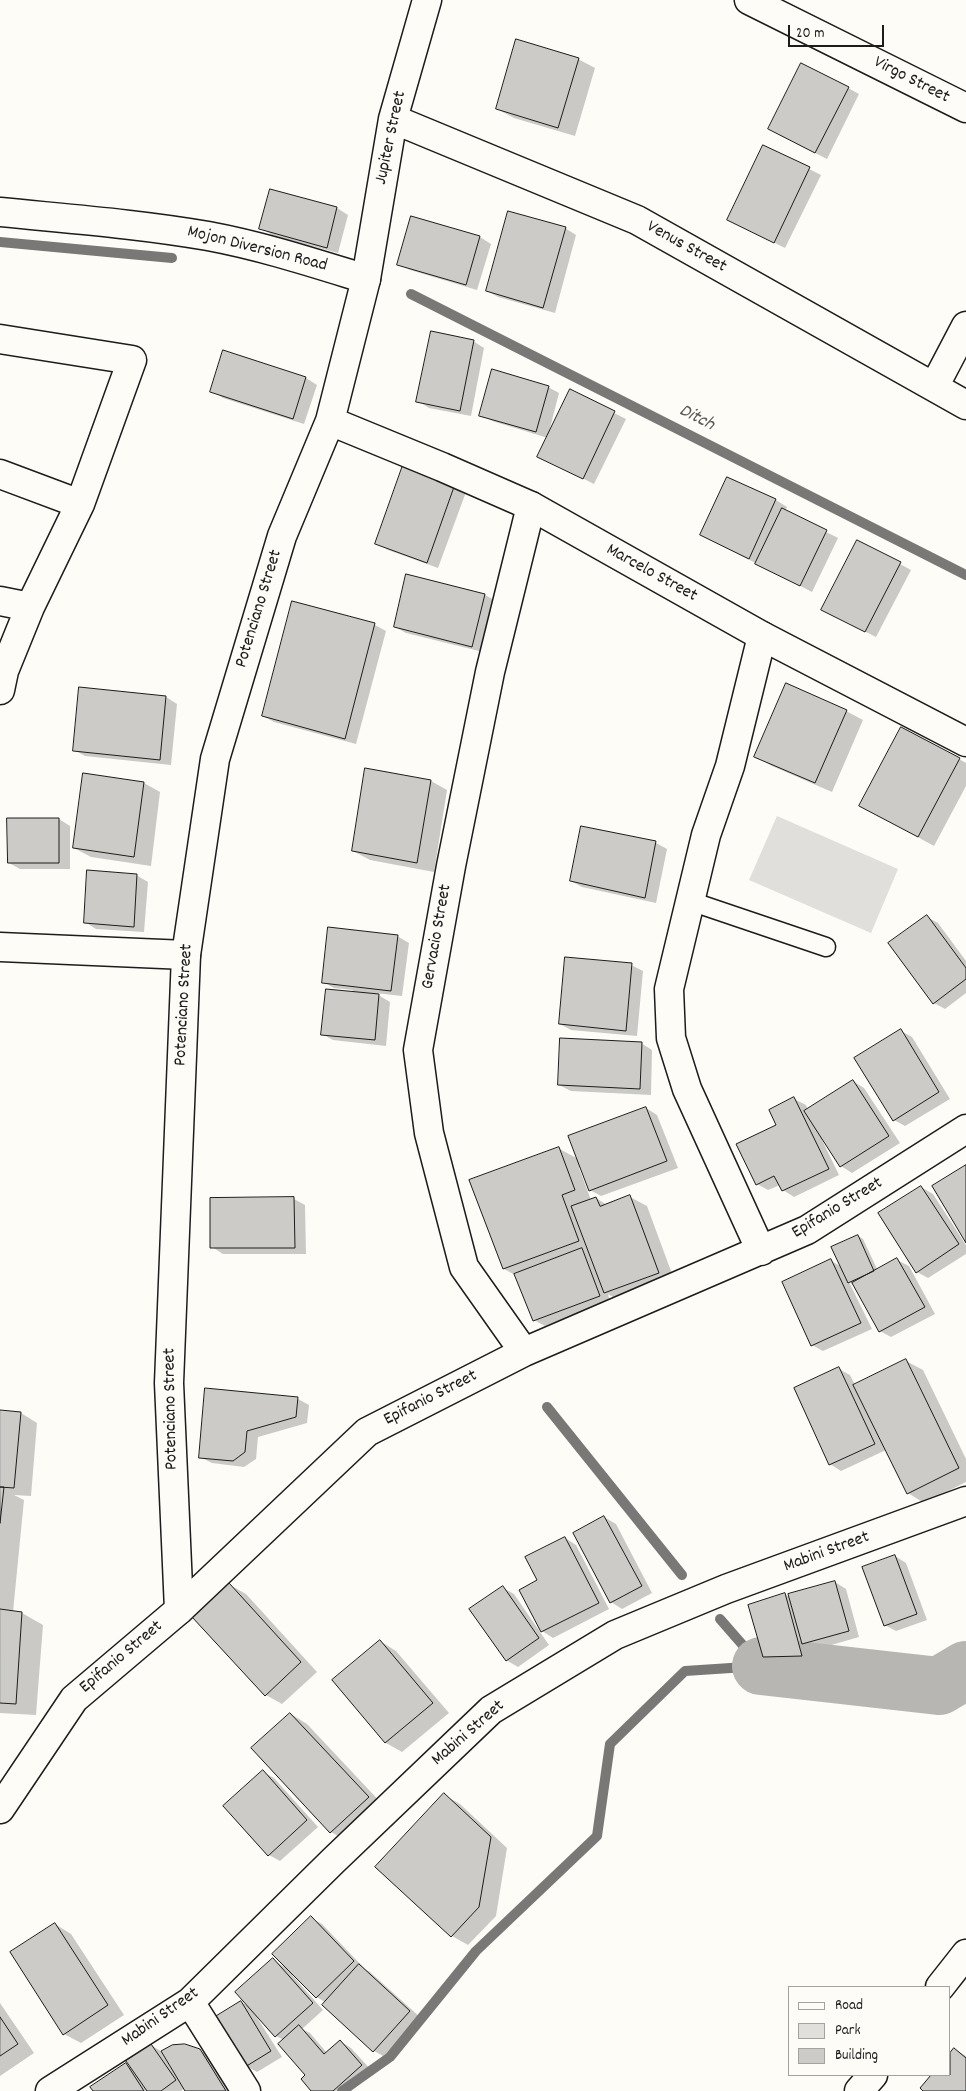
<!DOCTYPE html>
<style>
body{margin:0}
#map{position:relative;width:966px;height:2091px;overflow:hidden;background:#fdfcf7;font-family:Dekko,sans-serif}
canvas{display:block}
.legend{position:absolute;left:788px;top:1986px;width:162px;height:90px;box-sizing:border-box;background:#fdfcf7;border:1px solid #a3a29f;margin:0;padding:6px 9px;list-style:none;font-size:15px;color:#1c1c1c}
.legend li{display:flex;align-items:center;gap:10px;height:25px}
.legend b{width:25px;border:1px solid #a3a29f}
.scale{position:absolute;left:788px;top:25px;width:96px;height:22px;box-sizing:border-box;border:2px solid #1c1c1c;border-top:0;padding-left:6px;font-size:15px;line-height:18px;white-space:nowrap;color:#1c1c1c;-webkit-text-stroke:4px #fdfcf7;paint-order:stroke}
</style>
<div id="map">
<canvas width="966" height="2091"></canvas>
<ul class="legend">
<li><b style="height:6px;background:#fdfcf7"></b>Road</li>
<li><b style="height:14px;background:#e0dfdb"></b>Park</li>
<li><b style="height:14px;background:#cccbc8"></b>Building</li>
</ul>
<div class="scale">20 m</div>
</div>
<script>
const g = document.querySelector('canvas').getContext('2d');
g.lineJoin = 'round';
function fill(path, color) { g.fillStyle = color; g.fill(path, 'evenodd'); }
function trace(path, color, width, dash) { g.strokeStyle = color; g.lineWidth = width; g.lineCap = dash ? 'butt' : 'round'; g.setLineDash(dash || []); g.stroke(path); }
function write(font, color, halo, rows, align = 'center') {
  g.font = font + ' Dekko,sans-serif'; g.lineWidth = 4; g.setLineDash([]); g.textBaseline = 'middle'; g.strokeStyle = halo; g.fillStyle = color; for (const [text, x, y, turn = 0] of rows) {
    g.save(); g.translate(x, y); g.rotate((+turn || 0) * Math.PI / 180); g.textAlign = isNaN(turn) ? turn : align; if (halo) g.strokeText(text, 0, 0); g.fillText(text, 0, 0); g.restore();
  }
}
fill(new Path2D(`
 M 777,816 L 898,869 L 871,933 L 749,880 Z`), '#e0dfdb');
fill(new Path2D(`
 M 578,59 L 595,68 L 575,136 L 514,118 L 497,109 Z
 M 848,88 L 859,94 L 827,159 L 780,135 Z
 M 764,146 L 821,175 L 785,248 L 728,220 Z
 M 271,191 L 337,208 L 348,215 L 338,253 L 272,235 L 261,228 Z
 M 412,218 L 480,237 L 491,244 L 477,290 L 410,270 L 399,264 Z
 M 565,228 L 576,235 L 555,313 L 498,297 L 487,291 Z
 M 473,341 L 484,348 L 471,416 L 429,408 L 418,401 Z
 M 224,351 L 306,378 L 317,385 L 304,424 L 223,398 L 212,391 Z
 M 548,387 L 559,393 L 549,432 L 570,391 L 626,419 L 594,484 L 550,462 L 548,438 L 492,421 L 481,415 Z
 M 404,467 L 466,492 L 438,568 L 388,550 L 377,543 Z
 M 728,478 L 776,500 L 787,507 L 785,511 L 838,538 L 812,592 L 701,535 Z
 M 858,541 L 911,570 L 876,637 L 834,616 Z
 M 485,595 L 496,601 L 483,652 L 406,633 L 395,627 Z
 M 293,602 L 375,625 L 386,631 L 356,744 L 274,722 L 263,716 Z
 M 81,689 L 166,697 L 177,704 L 171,765 L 85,756 L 74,750 Z
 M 846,711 L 863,720 L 832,792 L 772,766 L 755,756 Z
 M 959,759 L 966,763 L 966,786 L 934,846 L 877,815 Z
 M 366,770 L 431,781 L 447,790 L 434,872 L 370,860 L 353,851 Z
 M 144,783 L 160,792 L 151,866 L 91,857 L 74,848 Z
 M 59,819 L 70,826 L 70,869 L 20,869 L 9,863 Z
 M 582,827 L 656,843 L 667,849 L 656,903 L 582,887 L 571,881 Z
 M 136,875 L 148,882 L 144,932 L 96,929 L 85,922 Z
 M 927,917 L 938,923 L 966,961 L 966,993 L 945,1009 L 934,1003 Z
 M 397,936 L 409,943 L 402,996 L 375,993 L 390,1002 L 386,1046 L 333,1040 L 322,1034 L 353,990 L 334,988 L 323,982 Z
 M 631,965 L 643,971 L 637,1036 L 571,1030 L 560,1024 Z
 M 901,1031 L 912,1037 L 950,1099 L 905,1126 L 894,1120 Z
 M 641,1043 L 652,1050 L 651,1095 L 571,1091 L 559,1085 Z
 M 853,1081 L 864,1088 L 900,1143 L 852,1173 L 841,1166 L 823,1139 L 822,1140 L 839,1175 L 794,1197 L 783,1190 L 780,1185 L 768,1190 L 757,1184 L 778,1126 L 794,1099 L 806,1105 L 808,1110 Z
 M 646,1108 L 657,1115 L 678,1168 L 601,1196 L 590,1190 L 581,1167 L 579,1168 L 591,1200 L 596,1198 L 607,1205 L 630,1197 L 647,1206 L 675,1282 L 621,1302 L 608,1294 L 610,1302 L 545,1326 L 534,1320 L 517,1276 L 504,1269 L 558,1148 L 578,1159 Z
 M 921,1187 L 933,1194 L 966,1245 L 966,1254 L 928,1278 L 917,1272 Z
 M 294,1199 L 305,1205 L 306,1254 L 223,1254 L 212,1247 Z
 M 858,1236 L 863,1239 L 878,1271 L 897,1260 L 909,1266 L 935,1314 L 891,1337 L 880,1331 L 855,1285 L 849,1282 L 872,1329 L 823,1351 L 812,1345 L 831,1261 L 842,1267 Z
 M 906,1361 L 923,1370 L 966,1459 L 966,1482 L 924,1503 L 908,1493 L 886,1450 L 841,1471 L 830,1464 L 839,1369 L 850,1375 L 855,1385 Z
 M 298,1399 L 309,1405 L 307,1423 L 258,1437 L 256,1459 L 244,1467 L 212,1463 L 200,1457 Z
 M 0,1411 L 21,1413 L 37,1423 L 31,1496 L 14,1495 L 24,1500 L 13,1612 L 22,1613 L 43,1625 L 36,1715 L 0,1713 Z
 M 604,1517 L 616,1524 L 652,1593 L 622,1609 L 611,1602 Z
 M 565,1538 L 576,1545 L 609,1609 L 553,1638 L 542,1631 L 520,1590 L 539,1581 Z
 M 895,1556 L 906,1563 L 927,1620 L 896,1631 L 885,1625 Z
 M 835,1582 L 846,1589 L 859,1637 L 814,1650 L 808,1646 L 813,1662 L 775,1662 L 764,1656 L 785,1594 L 790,1598 Z
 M 230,1585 L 246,1594 L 317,1672 L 282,1704 L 266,1695 Z
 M 503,1588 L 514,1594 L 549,1645 L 518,1667 L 506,1660 Z
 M 380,1641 L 396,1651 L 449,1713 L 402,1752 L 386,1743 L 333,1680 Z
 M 291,1714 L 307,1724 L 385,1807 L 347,1841 L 331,1832 Z
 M 263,1772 L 274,1778 L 318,1827 L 280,1861 L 269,1855 Z
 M 444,1795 L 460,1804 L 507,1848 L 496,1916 L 468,1945 L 452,1936 Z
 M 311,1918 L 322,1924 L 364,1968 L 370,1972 L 421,2018 L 385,2057 L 374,2051 L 326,2003 L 317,1997 L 294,1974 L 292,1975 L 323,2010 L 302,2029 L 310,2033 L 327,2053 L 340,2041 L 351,2048 L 373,2072 L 351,2091 L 313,2091 L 307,2075 L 284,2040 L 276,2036 L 256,2016 L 282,2057 L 257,2072 L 246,2066 L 241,2002 L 251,2008 L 273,1960 L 286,1968 Z
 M 55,1924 L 71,1934 L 124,2015 L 81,2043 L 64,2034 Z
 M 0,2003 L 34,2053 L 0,2076 Z
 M 151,2045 L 162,2052 L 200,2050 L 211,2057 L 232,2091 L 186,2091 L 185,2088 L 181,2091 L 94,2091 L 126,2065 L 133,2069 Z
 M 954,2049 L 966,2056 L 966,2091 L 925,2091 L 921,2088 L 933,2075 L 950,2075 L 950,2055 Z`), '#0003');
trace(new Path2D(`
 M 0,242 L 172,258
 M 411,294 L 966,575
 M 547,1407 L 682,1575
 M 720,1619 L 761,1666
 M 342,2091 L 390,2057 L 476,1951 L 597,1836 L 610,1744 L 685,1671 L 761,1666`), '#797876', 10);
trace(new Path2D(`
 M 761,1666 L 939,1686 L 966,1670`), '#b7b6b2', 58);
const building = new Path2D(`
 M 516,39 L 579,58 L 558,128 L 496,109 Z
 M 801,63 L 849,87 L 815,153 L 768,129 Z
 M 763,145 L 810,167 L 774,243 L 727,220 Z
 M 270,189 L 337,207 L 327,248 L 259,229 Z
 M 508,211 L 566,227 L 543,308 L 486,291 Z
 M 411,216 L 480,236 L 466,285 L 397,265 Z
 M 431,331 L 474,340 L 460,411 L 416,402 Z
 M 223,350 L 306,377 L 293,419 L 210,392 Z
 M 492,369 L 549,386 L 536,432 L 479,416 Z
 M 570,389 L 615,411 L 583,479 L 537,457 Z
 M 403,465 L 455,484 L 427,563 L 375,544 Z
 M 727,477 L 776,499 L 749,559 L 700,535 Z
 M 782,508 L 827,530 L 800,586 L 755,564 Z
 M 857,540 L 901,562 L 865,632 L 821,610 Z
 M 406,574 L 485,594 L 472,647 L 394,627 Z
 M 292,601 L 375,623 L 345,739 L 262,716 Z
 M 786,683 L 847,710 L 815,783 L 754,757 Z
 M 79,687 L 166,696 L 160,760 L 73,751 Z
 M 901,727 L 960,758 L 918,837 L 859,806 Z
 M 365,768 L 431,780 L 417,863 L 352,851 Z
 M 83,773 L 144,782 L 134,857 L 73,848 Z
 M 7,818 L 59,818 L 59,863 L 8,863 Z
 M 581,826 L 656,841 L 645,898 L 570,881 Z
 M 87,870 L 137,874 L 134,927 L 84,923 Z
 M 927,915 L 966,968 L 966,979 L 933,1004 L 888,943 Z
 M 328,927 L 398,935 L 391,991 L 322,983 Z
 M 565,957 L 632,963 L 626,1031 L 559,1024 Z
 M 326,989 L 379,994 L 375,1040 L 321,1035 Z
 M 901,1029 L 939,1092 L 893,1121 L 854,1058 Z
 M 560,1038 L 642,1042 L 640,1089 L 558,1085 Z
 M 853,1080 L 889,1136 L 840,1167 L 804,1111 Z
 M 794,1097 L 829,1169 L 782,1191 L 774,1176 L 756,1185 L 736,1144 L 776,1125 L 769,1110 Z
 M 646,1107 L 667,1161 L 589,1191 L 568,1136 Z
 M 559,1147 L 575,1190 L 562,1195 L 579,1241 L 503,1269 L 469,1180 Z
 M 966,1165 L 966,1243 L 932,1186 Z
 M 921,1186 L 959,1244 L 916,1273 L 878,1213 Z
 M 630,1195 L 659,1273 L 604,1293 L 571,1206 L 596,1197 L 600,1206 Z
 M 294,1197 L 295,1248 L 210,1248 L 210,1198 Z
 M 858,1235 L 874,1271 L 848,1283 L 831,1247 Z
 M 582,1248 L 600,1296 L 533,1321 L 514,1274 Z
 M 897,1258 L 925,1307 L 879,1332 L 852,1283 Z
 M 831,1259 L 861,1323 L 811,1346 L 782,1282 Z
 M 906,1359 L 959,1468 L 907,1494 L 853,1385 Z
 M 839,1367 L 875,1444 L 829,1465 L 794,1388 Z
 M 205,1388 L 298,1397 L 296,1417 L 247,1431 L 245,1452 L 233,1461 L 199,1458 Z
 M 0,1410 L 21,1412 L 14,1488 L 0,1487 Z
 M 0,1487 L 4,1487 L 0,1523 Z
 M 604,1516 L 642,1586 L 610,1603 L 573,1533 Z
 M 565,1537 L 599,1603 L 541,1632 L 519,1590 L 537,1580 L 525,1557 Z
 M 895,1555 L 917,1614 L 884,1626 L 862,1567 Z
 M 835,1581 L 849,1631 L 802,1644 L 788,1594 Z
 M 229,1583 L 301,1662 L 265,1696 L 192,1617 Z
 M 503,1586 L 539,1638 L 506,1661 L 469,1609 Z
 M 785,1593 L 802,1656 L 763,1657 L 748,1605 Z
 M 0,1609 L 22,1612 L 16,1704 L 0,1703 Z
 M 380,1640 L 433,1703 L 385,1743 L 332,1680 Z
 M 290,1713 L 369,1797 L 330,1833 L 251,1748 Z
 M 263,1770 L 307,1820 L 268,1856 L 223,1806 Z
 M 444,1793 L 491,1837 L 479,1907 L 451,1937 L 375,1867 Z
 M 311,1916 L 354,1961 L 316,1998 L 272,1954 Z
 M 55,1923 L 108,2005 L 63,2035 L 10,1952 Z
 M 273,1958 L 313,2003 L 275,2037 L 235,1992 Z
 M 359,1964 L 410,2011 L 373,2052 L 322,2005 Z
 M 241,2001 L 271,2051 L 245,2067 L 215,2017 Z
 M 0,2017 L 18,2044 L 0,2056 Z
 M 299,2025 L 324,2054 L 340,2040 L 362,2065 L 333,2091 L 311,2091 L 301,2079 L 305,2075 L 278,2044 Z
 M 151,2044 L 176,2080 L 161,2091 L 147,2091 L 126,2061 Z
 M 185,2044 L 200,2049 L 226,2091 L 185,2091 L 161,2051 L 172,2045 Z
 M 954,2048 L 966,2058 L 966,2091 L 923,2091 L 920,2088 L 931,2075 L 950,2075 L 950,2053 Z
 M 126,2063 L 144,2091 L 93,2091 L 90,2087 Z`);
fill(building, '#cccbc8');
trace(building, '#1c1c1c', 1);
const service = new Path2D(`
 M 690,901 L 826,947`);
const minor = new Path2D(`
 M 749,0 L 966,108
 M 393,119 L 637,220 L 966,405
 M 366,279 L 393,119 L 427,0
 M 0,339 L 132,360 L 80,504 L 30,607 L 4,671 L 0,690
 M 934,387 L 966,326
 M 0,474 L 80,504
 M 0,601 L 30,607
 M 0,947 L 186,955
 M 761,1251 L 687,1089 L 671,1038 L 669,989 L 706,835 L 730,766 L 762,636
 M 524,1352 L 464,1267 L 429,1133 L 418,1050 L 451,866 L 490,672 L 531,506
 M 179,1610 L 367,1432 L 524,1352 L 807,1230 L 966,1129
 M 940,1987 L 966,1954
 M 859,2091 L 873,2075`);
const tertiary = new Path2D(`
 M 0,212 C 70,219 139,224 208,236 C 262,246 314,263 366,279 L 330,421 L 282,536 L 215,759 L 186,955 L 169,1383 L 179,1610 L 74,1699 L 0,1809
 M 330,421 L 442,467 L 531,506 L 762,636 L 966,742`);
const secondary = new Path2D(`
 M 190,2002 L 246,2091
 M 50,2091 L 190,2002 L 333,1861 L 491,1710 L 615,1635 L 726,1589 L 966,1501`);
trace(service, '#1c1c1c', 21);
trace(minor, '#1c1c1c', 31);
trace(tertiary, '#1c1c1c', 31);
trace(secondary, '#1c1c1c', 31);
trace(service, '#fdfcf7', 18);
trace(minor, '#fdfcf7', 28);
trace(tertiary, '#fdfcf7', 28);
trace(secondary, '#fdfcf7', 28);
write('18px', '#1c1c1c', '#fdfcf7', [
 ["Virgo Street",911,81,27],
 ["Jupiter Street",392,138,-78],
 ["Venus Street",686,248,29],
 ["Mojon Diversion Road",257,250,14],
 ["Marcelo Street",651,574,29],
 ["Potenciano Street",260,609,-73],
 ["Gervacio Street",438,937,-80],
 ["Potenciano Street",185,1005,-87],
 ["Epifanio Street",838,1209,-31],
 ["Epifanio Street",431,1399,-27],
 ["Potenciano Street",172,1409,-91],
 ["Mabini Street",827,1553,-20],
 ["Epifanio Street",122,1658,-40],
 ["Mabini Street",469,1734,-41],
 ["Mabini Street",161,2018,-35]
]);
write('italic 19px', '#5a5a58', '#fdfcf7', [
 ["Ditch",696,419,27]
]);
</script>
